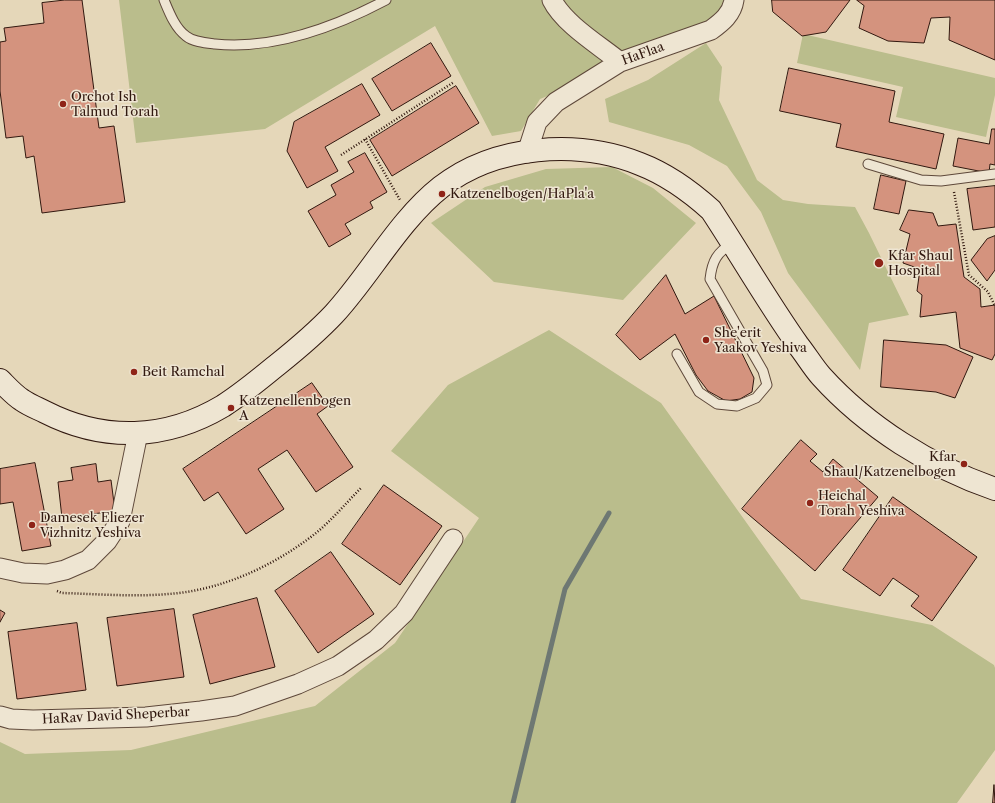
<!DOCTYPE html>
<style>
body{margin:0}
canvas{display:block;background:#e5d7b9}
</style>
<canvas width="995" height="803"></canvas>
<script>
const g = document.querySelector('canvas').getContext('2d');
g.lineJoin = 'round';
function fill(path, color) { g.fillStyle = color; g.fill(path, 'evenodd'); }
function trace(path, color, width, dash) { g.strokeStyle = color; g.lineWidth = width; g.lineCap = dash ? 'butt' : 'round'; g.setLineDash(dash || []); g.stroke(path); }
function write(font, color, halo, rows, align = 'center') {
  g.font = font + ' "Libre Caslon Text",serif'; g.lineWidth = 3; g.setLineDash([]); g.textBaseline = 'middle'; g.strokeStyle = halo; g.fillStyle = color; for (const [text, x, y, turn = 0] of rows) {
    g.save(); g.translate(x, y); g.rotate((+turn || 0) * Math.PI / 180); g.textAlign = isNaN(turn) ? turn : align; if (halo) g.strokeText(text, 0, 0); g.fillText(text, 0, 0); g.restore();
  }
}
fill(new Path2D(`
 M 119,0 L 725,0 L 721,16 L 577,84 L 540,99 L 521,131 L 492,136 L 435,26 L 265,129 L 136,143 Z
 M 803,34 L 995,78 L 995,95 L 986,137 L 896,117 L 903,87 L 797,63 Z
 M 706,43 L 722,67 L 719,100 L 757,180 L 783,200 L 808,204 L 855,207 L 869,233 L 909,315 L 869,323 L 860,370 L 788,273 L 761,212 L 727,166 L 689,145 L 609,122 L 605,99 L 648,80 Z
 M 612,167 L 653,188 L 696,223 L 623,300 L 494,282 L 431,223 L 485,187 L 546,169 Z
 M 549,330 L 661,403 L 801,599 L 932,625 L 994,665 L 995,668 L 995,750 L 957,803 L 0,803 L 0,742 L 25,754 L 131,750 L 315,706 L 395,643 L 479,518 L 391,451 L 448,385 Z`), '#babd8c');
trace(new Path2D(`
 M 513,803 L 565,589 L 609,513`), '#6e7873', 5);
const building = new Path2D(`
 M 65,0 L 82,0 L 99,128 L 114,126 L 125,202 L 42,213 L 34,156 L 26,158 L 23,136 L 6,138 L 0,91 L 0,42 L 6,41 L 4,28 L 44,23 L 42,3 Z
 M 772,0 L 850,0 L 826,32 L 802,36 L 773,12 Z
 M 857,0 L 995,0 L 995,60 L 949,40 L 950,17 L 931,18 L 924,43 L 888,41 L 859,28 L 864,6 Z
 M 431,43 L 451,76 L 392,111 L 372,79 Z
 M 789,68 L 895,91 L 889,122 L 944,134 L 936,169 L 836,147 L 841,124 L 780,111 Z
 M 362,84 L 380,115 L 325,147 L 338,171 L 307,188 L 287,151 L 294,122 Z
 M 456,86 L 479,123 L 392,176 L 370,140 Z
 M 992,129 L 995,129 L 995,165 L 990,164 L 989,173 L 953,166 L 958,138 L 989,144 Z
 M 365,153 L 387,192 L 370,202 L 373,208 L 345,224 L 351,234 L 329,247 L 308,211 L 336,195 L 331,185 L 354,172 L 348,162 Z
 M 881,175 L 906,181 L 899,214 L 874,209 Z
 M 995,186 L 995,227 L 973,230 L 967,189 Z
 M 909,210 L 933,213 L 938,226 L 956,224 L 964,277 L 980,289 L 981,307 L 995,305 L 995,354 L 992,360 L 960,348 L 956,312 L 920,317 L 922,295 L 917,291 L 920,269 L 903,263 L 910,234 L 900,230 Z
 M 995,236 L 995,270 L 987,281 L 971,260 L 987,239 Z
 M 666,275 L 685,314 L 714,296 L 754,378 L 752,392 L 740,399 L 726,401 L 708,391 L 696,375 L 675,334 L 640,360 L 616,335 Z
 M 884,340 L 946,345 L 973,357 L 955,398 L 936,392 L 881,387 Z
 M 312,383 L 328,406 L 317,414 L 353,467 L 316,492 L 287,450 L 258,469 L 284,509 L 246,534 L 218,492 L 204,501 L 183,469 Z
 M 801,440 L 817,454 L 810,461 L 823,472 L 833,459 L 878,497 L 815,571 L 742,509 Z
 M 35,463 L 51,546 L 22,551 L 13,502 L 0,504 L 0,469 Z
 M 96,464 L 98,482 L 111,480 L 115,511 L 62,518 L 58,482 L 73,480 L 71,468 Z
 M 384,485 L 442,526 L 400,585 L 342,544 Z
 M 893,497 L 977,557 L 932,621 L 911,606 L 919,596 L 893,578 L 880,596 L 843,570 Z
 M 331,552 L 374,614 L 318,653 L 275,591 Z
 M 257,598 L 275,667 L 210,684 L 193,615 Z
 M 174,609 L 184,677 L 117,686 L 107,618 Z
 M 0,610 L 5,613 L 0,622 Z
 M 77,623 L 86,690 L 17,699 L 8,632 Z
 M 994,785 L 995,803 L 993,803 Z`);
fill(building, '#d4937e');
trace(building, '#31180f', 1);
const lane = new Path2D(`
 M 164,0 C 169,12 175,28 186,36 C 193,42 206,43 215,44 C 274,50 335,27 386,0
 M 868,164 L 921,180 L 941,181 L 995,174
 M 677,354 L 699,392 L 717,404 L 737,406 L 756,398 L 767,385 L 763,371 L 710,279 C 712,261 717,252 733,243`);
const street = new Path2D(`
 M 552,0 C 564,24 599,45 620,62
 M 527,153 L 537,122 L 556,102 L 620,62 L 711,30 C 722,22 732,14 734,0
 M 0,568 L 23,573 L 47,574 L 65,570 L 88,560 L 107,541 L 120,521 L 138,433
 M 0,716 L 11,719 L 33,720 L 146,717 L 201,711 L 235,706 L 298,684 L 338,666 L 376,640 L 404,613 L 453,539`);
const secondary = new Path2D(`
 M 0,380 C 7,387 14,395 22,400 C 29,405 37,408 45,412 C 104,442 166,440 223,406 C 242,394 260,379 277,365 C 297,349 317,332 334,314 C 370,275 399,220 441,187 C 495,145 577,139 640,164 C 666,174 690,191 711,210 C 740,254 767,301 798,345 C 806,355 813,367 821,376 C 867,427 931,467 995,489`);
trace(lane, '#5e483a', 11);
trace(street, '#5e483a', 21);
trace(secondary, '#31180f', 24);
trace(new Path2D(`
 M 365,139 L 400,200
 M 341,155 L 454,82
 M 954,192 L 969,275 L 988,292 L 995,306
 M 57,591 L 62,593 C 97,594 133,597 169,594 C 222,590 274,566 316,533 C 332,520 346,503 361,488`), '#31180f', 2.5, [1, 2]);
trace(lane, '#eee5d2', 9);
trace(street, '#eee5d2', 19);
trace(secondary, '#eee5d2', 22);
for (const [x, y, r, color] of [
 [63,104,4,"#8f2418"],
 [442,194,4,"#8f2418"],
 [879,263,5,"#8f2418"],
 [706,340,4,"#8f2418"],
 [134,372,4,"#8f2418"],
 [231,408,4,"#8f2418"],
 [964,464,4,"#8f2418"],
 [810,503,4,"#8f2418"],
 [32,525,4,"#8f2418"]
]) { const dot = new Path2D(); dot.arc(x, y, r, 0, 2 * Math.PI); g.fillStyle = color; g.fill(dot); trace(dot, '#eee5d2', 1.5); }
write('13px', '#31180f', '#eee5d2', [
 ["HaFlaa",643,54,-20],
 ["HaRav David Sheperbar",116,716,-3]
]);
write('13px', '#31180f', '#eee5d2', [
 ["Orchot Ish",71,97],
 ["Talmud Torah",71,112],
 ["Katzenelbogen/HaPla'a",450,194],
 ["Kfar Shaul",888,256],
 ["Hospital",888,271],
 ["She'erit",714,333],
 ["Yaakov Yeshiva",714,348],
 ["Beit Ramchal",142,372],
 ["Katzenellenbogen",239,401],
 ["A",239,416],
 ["Kfar",956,457,"right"],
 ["Shaul/Katzenelbogen",956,472,"right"],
 ["Heichal",818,496],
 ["Torah Yeshiva",818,511],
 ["Damesek Eliezer",40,518],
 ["Vizhnitz Yeshiva",40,533]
], 'left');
</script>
